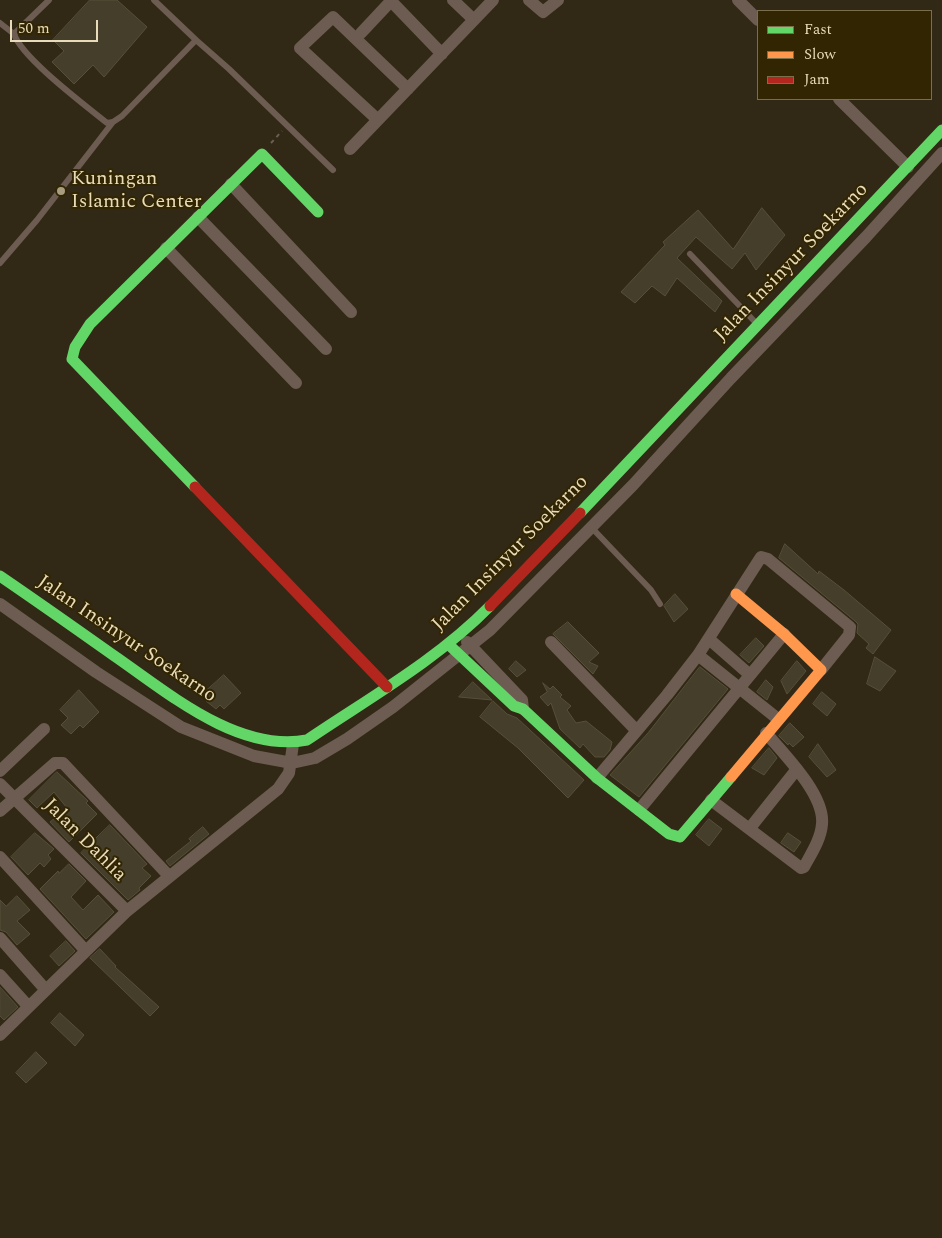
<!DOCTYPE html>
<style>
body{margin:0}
#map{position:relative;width:942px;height:1238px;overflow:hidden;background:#312915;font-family:Spectral,serif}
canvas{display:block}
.legend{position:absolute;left:757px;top:10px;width:175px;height:90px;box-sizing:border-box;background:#322501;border:1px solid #7b6e4b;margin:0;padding:6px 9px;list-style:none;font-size:15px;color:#e8dbba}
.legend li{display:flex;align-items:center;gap:10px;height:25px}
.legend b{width:25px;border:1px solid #7b6e4b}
.scale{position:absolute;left:10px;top:20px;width:88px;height:22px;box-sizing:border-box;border:2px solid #e8dbba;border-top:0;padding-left:6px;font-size:15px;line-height:18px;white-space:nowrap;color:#e8dbba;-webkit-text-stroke:4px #322501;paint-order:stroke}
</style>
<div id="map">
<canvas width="942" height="1238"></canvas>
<ul class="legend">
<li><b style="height:6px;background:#63d668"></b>Fast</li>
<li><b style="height:6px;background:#ff974d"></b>Slow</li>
<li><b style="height:6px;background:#b3261e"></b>Jam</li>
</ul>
<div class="scale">50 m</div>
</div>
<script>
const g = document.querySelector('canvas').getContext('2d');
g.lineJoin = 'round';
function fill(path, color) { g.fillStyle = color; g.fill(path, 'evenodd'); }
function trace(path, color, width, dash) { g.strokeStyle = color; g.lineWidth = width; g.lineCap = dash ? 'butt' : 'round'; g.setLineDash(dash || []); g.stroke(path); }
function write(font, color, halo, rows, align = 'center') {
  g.font = font + ' Spectral,serif'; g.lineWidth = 4; g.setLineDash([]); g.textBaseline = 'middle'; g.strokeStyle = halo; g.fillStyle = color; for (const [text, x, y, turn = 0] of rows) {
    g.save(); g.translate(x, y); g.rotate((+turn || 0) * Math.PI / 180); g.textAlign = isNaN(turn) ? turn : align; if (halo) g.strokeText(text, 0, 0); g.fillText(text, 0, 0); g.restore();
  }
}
const building = new Path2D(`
 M 90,0 L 117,0 L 147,27 L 104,77 L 93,65 L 74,84 L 52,62 L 64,51 L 53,40 Z
 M 762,208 L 785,235 L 756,270 L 745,253 L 732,269 L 696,237 L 677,258 L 722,301 L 715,312 L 677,278 L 665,296 L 652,286 L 635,303 L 621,292 L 665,245 L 663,242 L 698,210 L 733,249 Z
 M 785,544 L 818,574 L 819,571 L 844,590 L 891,630 L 873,654 L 866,648 L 869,644 L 857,633 L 858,624 L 855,621 L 779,558 Z
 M 675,594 L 688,609 L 674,622 L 664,606 Z
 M 568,622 L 599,653 L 589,662 L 598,666 L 593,674 L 553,634 Z
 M 756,638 L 764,646 L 749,663 L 740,655 Z
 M 875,657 L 896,671 L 880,691 L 867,684 Z
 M 516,661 L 526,670 L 517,677 L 509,669 Z
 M 797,661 L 806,671 L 787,694 L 781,681 Z
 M 700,667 L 728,689 L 639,797 L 610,775 L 648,733 Z
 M 224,675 L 241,693 L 224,709 L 220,705 L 216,709 L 206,701 L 210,697 L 205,692 Z
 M 766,680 L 773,687 L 767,700 L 757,692 Z
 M 473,682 L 492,700 L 459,697 Z
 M 543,683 L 550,689 L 553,686 L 562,695 L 560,697 L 571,706 L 567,710 L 576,723 L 586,721 L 612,742 L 610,750 L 604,757 L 595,757 L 583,744 L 580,748 L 560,729 L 551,703 L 548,706 L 540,697 L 547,692 Z
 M 79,690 L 99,712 L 83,728 L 80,725 L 71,734 L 61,725 L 68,718 L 60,710 Z
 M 822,692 L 836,704 L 827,716 L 813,704 Z
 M 493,701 L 507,714 L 517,718 L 584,780 L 568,798 L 518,748 L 480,717 Z
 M 790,723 L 804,737 L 793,747 L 789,743 L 788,745 L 779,736 Z
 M 818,744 L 836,770 L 827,777 L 809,757 Z
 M 769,748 L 777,758 L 764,775 L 752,768 Z
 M 57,772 L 88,801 L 86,803 L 97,814 L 69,842 L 50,822 L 67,808 L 54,792 L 37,808 L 29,800 Z
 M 709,819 L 722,829 L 709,846 L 696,835 Z
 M 110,825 L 147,864 L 142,868 L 151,876 L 139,888 L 140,890 L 128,900 L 81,853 Z
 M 203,827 L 209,834 L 170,866 L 166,861 L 191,841 L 189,839 Z
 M 35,833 L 54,849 L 48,855 L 51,859 L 44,867 L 40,863 L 28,875 L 11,857 Z
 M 788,833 L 801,842 L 794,852 L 781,843 Z
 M 69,864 L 86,881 L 71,897 L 83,910 L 98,895 L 114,912 L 86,939 L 40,889 L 58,871 L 59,873 Z
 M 17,896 L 30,910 L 17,921 L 30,934 L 17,945 L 6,932 L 0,930 L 0,900 L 6,906 Z
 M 66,941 L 75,951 L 59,966 L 50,956 Z
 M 100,949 L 116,966 L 115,967 L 159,1007 L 150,1016 L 90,958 Z
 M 0,987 L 18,1007 L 4,1020 L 0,1016 Z
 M 60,1013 L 84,1035 L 75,1046 L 51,1023 Z
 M 36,1052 L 47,1063 L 26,1083 L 16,1073 Z`);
fill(building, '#453e2a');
trace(building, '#574f39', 1);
trace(new Path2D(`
 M 271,143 L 282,131`), '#6b5f52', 2, [4, 4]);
trace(new Path2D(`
 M 0,23 L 14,34 L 49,0
 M 14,34 C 22,58 85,105 107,123 L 113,122 L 122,116 L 196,40 L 154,0
 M 196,40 L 229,69 L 333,170
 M 690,254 L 757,324
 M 0,263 L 37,220 L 113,122
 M 591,527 L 651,590 L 660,604`), '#6d5c52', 6);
trace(new Path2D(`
 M 453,0 L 474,20
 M 529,0 L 543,12 L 558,0
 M 738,0 L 758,20
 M 391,1 L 442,54
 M 361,33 L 392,0
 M 839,99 L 908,167
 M 378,120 L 300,48 L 333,17 L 408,89
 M 350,149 L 493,0
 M 231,184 L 351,312
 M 198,217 L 326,349
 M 166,248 L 296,383
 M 0,604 L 96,672 L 181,727 L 254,756 L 292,763 L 315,758 L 347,739 L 393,707 L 490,630 L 633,485 L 731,378 L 866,237 L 942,153
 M 709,639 L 750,675
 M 467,642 L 522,700 L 523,709
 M 551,642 L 636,730
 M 698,655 L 778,719
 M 0,771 L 44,729
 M 597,778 L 667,695 L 698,655 L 761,557 L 768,559 L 850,627 L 849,635 L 821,670
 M 0,784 L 127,911
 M 711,800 L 801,868 L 804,867 C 811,854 821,839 822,824 C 825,795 784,754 766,733
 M 639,810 L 784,634
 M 0,811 L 55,763 L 63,763 L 169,876
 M 750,828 L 797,769
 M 0,857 L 85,950
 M 0,938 L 45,989
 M 0,975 L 28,1006
 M 0,1035 L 127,911 L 278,789 L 289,773 L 293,744`), '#6d5c52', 12);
trace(new Path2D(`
 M 195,487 L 72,359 L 75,347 L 90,324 L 262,154 L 318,212
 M 580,513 L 942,130
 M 0,576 C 38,602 75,628 113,655 C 167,692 237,753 307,740 C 369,698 437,660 490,606
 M 448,644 L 514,706 L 523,709 L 597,778 L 669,834 L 680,837 L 731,777`), '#63d668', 11);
trace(new Path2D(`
 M 731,777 L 821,670 L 784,634 L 736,594`), '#ff974d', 11);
trace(new Path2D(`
 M 195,487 L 387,687
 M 490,606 L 580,513`), '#b3261e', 11);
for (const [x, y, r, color] of [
 [61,191,5,"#a89d80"]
]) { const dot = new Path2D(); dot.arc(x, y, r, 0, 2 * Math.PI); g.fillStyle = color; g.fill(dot); trace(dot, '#322501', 2); }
write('20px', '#e8dbba', '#322501', [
 ["Kuningan",71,180],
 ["Islamic Center",71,203]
], 'left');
write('20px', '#e8dbba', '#322501', [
 ["Jalan Insinyur Soekarno",792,263,-46],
 ["Jalan Insinyur Soekarno",511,554,-45],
 ["Jalan Insinyur Soekarno",126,640,34],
 ["Jalan Dahlia",84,841,45]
]);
</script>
